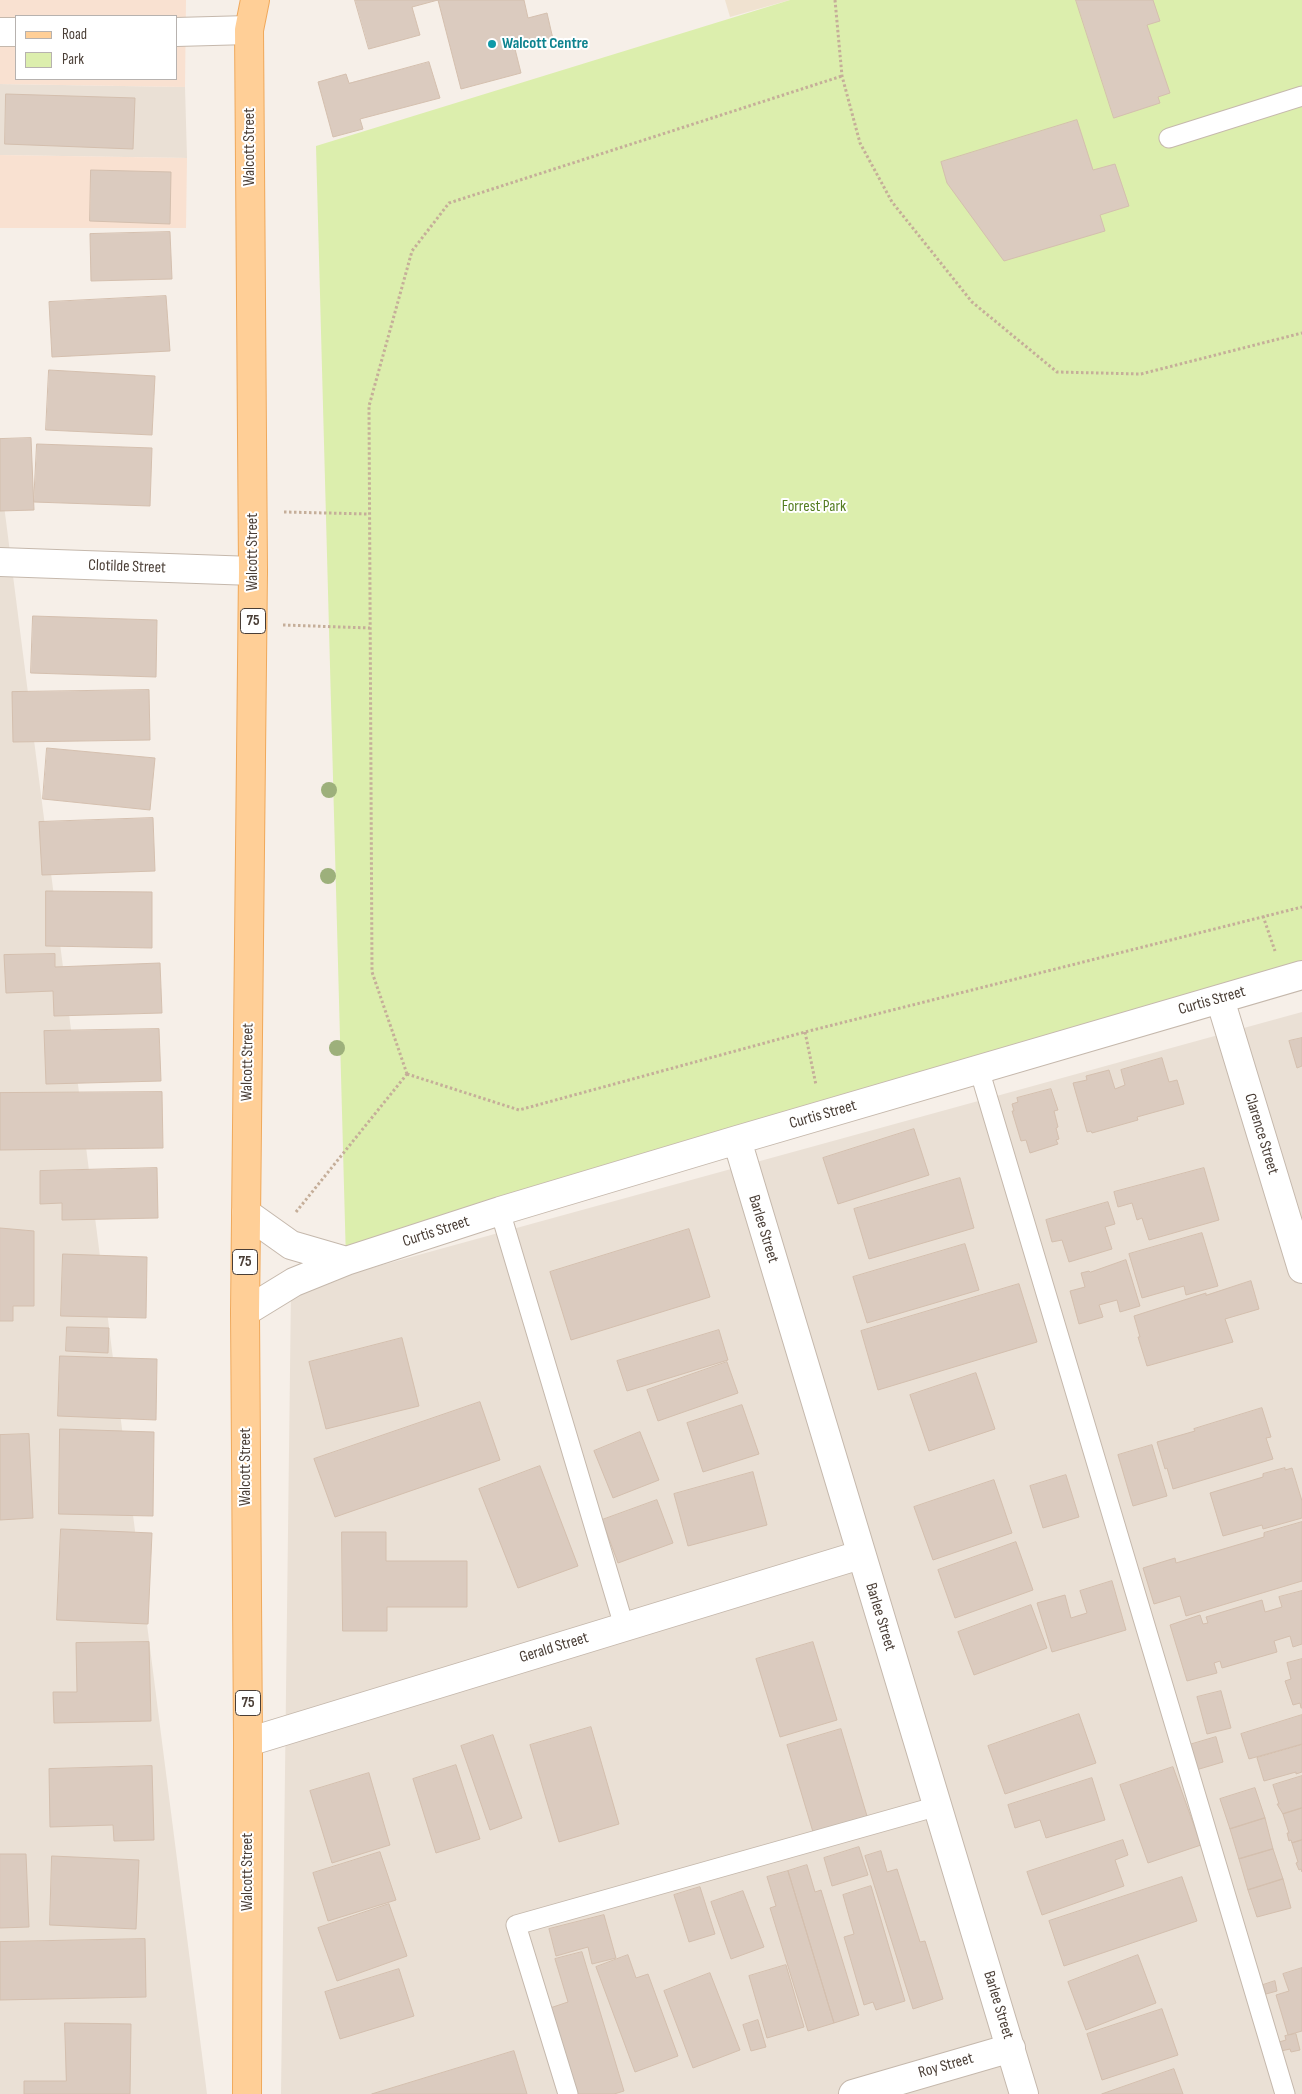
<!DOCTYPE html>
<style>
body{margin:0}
#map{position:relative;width:1302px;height:2094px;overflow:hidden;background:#f6efe8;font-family:"Sofia Sans Condensed",sans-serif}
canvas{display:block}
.legend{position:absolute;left:15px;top:15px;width:162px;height:65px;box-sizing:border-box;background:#fff;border:1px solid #b7b2af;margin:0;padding:6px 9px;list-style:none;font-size:15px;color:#4a3e36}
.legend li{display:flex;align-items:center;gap:10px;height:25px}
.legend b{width:25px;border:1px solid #b7b2af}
</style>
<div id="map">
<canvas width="1302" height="2094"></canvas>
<ul class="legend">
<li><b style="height:6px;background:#ffcf97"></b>Road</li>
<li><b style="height:14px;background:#dceead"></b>Park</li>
</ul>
</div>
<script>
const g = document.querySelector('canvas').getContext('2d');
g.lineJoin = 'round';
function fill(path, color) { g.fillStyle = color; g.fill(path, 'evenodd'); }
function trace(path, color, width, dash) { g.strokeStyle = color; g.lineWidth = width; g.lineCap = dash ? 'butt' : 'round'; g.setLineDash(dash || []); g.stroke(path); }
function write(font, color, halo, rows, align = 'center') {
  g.font = font + ' "Sofia Sans Condensed",sans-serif'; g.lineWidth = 4; g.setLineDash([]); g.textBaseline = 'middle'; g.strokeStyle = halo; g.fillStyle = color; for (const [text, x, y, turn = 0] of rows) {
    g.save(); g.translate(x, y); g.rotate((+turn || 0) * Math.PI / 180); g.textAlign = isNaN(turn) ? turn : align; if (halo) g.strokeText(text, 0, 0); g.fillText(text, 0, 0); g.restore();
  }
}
fill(new Path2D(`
 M 0,84 L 185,87 L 187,158 L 0,155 Z
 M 0,474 L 207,2094 L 0,2094 Z
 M 1302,1012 L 1302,2094 L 281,2094 L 291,1290 Z`), '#eae0d5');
fill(new Path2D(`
 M 0,0 L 186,0 L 185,87 L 0,84 ZM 16,16 L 176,16 L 176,79 L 16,79 Z
 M 0,155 L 187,158 L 186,228 L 0,228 Z`), '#f9e1d1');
fill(new Path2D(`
 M 725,0 L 790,0 L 730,17 Z`), '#f0e2d0');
fill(new Path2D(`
 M 790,0 L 1302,0 L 1302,975 L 346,1261 L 316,146 Z`), '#dceead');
const building = new Path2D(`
 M 355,0 L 524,0 L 528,18 L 547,13 L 553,39 L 515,49 L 521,73 L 461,89 L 438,0 L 412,7 L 420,35 L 369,49 Z
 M 1076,0 L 1153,0 L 1160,21 L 1147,25 L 1170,93 L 1158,97 L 1160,103 L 1114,118 Z
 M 429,62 L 440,98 L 360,119 L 363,129 L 333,137 L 318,82 L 346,74 L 349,83 Z
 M 6,94 L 135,98 L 133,149 L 5,144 Z
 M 1077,120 L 1093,170 L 1115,164 L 1129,206 L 1100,215 L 1105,231 L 1004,261 L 947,183 L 941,162 Z
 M 91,170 L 171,172 L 170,224 L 90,221 Z
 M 170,232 L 172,279 L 91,281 L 90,234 Z
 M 166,296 L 170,351 L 52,357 L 49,302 Z
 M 49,370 L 155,376 L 152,435 L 46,430 Z
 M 31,438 L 34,510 L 0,511 L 0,439 Z
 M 37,444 L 152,448 L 150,506 L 34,502 Z
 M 33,616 L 157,620 L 156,677 L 31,673 Z
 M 149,690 L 150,740 L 13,742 L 12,692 Z
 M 47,748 L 155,758 L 150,810 L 43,799 Z
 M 153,818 L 155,871 L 42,875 L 39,822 Z
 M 46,891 L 152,892 L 152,948 L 46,946 Z
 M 55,954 L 55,967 L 160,963 L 162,1013 L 54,1016 L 53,991 L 6,993 L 4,955 Z
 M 159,1029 L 161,1081 L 46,1084 L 44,1031 Z
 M 1302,1038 L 1302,1066 L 1297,1068 L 1289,1041 Z
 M 1162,1058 L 1169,1082 L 1177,1080 L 1184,1104 L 1137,1117 L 1138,1120 L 1092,1133 L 1091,1131 L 1087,1132 L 1073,1083 L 1087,1080 L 1086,1076 L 1109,1070 L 1115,1089 L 1125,1085 L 1121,1070 Z
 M 1051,1089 L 1058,1110 L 1054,1111 L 1058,1127 L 1056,1128 L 1059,1139 L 1056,1140 L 1058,1144 L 1030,1153 L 1026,1140 L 1021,1141 L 1012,1111 L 1014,1111 L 1012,1104 L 1018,1102 L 1017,1098 Z
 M 162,1092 L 163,1148 L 0,1150 L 0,1093 Z
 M 914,1129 L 929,1175 L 838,1204 L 823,1158 Z
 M 157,1168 L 158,1218 L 62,1220 L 62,1203 L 40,1204 L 40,1171 Z
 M 1204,1168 L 1219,1220 L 1149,1240 L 1142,1218 L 1137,1220 L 1132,1203 L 1118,1207 L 1114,1192 Z
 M 960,1178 L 974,1228 L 869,1259 L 854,1209 Z
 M 1108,1202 L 1115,1224 L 1105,1227 L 1112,1249 L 1069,1262 L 1062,1240 L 1052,1242 L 1046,1220 Z
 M 0,1228 L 34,1231 L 34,1306 L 13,1306 L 13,1321 L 0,1321 Z
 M 689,1229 L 710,1297 L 571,1340 L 550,1272 Z
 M 1202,1233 L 1218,1286 L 1186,1295 L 1184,1286 L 1142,1298 L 1129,1254 Z
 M 965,1244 L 979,1290 L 867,1323 L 853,1277 Z
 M 63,1254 L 147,1257 L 146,1318 L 61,1316 Z
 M 1126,1260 L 1140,1306 L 1120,1312 L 1117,1300 L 1099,1305 L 1103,1317 L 1079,1324 L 1070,1291 L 1085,1287 L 1081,1273 L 1089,1271 L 1090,1272 Z
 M 1251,1281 L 1259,1309 L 1225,1319 L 1233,1342 L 1147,1366 L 1138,1337 L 1140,1337 L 1134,1316 L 1206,1293 L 1206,1295 Z
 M 1019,1284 L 1037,1342 L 878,1390 L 861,1331 Z
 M 67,1327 L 109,1328 L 108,1353 L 66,1351 Z
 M 719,1330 L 728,1360 L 627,1391 L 617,1361 Z
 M 402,1338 L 419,1406 L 326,1429 L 309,1362 Z
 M 60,1356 L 157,1359 L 156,1420 L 58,1416 Z
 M 727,1362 L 738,1393 L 658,1421 L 647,1390 Z
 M 976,1373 L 995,1429 L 929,1451 L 910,1395 Z
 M 480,1402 L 500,1460 L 335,1517 L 314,1459 Z
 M 742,1405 L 759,1454 L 703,1472 L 687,1423 Z
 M 1262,1408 L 1271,1437 L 1266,1438 L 1273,1459 L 1173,1489 L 1167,1468 L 1165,1469 L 1157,1442 L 1195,1431 L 1194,1429 Z
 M 60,1429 L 154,1432 L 153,1516 L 59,1514 Z
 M 640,1432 L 659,1480 L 613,1498 L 594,1451 Z
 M 29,1434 L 33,1518 L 0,1520 L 0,1435 Z
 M 1152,1445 L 1167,1496 L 1133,1506 L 1118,1455 Z
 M 540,1466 L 578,1566 L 518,1588 L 479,1489 Z
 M 1285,1468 L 1285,1470 L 1292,1468 L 1302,1501 L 1302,1518 L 1263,1529 L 1262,1525 L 1223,1536 L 1210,1493 L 1263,1477 L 1263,1474 Z
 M 753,1472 L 767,1525 L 688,1546 L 674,1494 Z
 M 1066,1475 L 1079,1517 L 1043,1528 L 1030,1486 Z
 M 994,1480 L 1012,1533 L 933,1560 L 914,1507 Z
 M 657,1500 L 673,1543 L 618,1563 L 602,1520 Z
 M 1302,1522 L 1302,1581 L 1186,1616 L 1180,1596 L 1154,1604 L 1143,1568 L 1175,1558 L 1176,1563 L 1264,1537 L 1264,1533 Z
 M 61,1529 L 152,1533 L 148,1624 L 57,1620 Z
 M 342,1532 L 386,1532 L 386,1561 L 467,1561 L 467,1607 L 387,1607 L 387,1631 L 343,1631 Z
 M 1016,1542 L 1033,1590 L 955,1618 L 938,1570 Z
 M 1112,1581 L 1126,1630 L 1052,1652 L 1037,1603 L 1065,1595 L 1071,1618 L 1087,1613 L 1080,1591 Z
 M 1302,1591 L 1302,1644 L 1293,1647 L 1290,1636 L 1274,1641 L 1277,1652 L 1222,1668 L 1220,1661 L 1214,1663 L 1217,1673 L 1187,1681 L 1170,1625 L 1200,1615 L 1203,1624 L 1208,1623 L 1206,1617 L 1262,1600 L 1265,1612 L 1282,1607 L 1279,1597 Z
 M 1031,1605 L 1047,1648 L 974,1675 L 958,1632 Z
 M 149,1642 L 151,1721 L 54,1723 L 53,1692 L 77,1692 L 76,1643 Z
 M 813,1642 L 837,1720 L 780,1737 L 756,1659 Z
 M 1302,1659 L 1302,1708 L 1301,1708 L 1300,1703 L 1293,1705 L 1285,1681 L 1291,1679 L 1287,1663 Z
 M 1221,1691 L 1231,1728 L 1207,1734 L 1197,1697 Z
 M 1079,1714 L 1096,1763 L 1005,1794 L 988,1746 Z
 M 1302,1715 L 1302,1744 L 1249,1759 L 1241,1734 Z
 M 591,1727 L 619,1824 L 559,1842 L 530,1745 Z
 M 841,1729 L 867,1816 L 813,1832 L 787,1745 Z
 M 493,1735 L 522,1818 L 490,1830 L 461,1746 Z
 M 1216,1737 L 1223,1762 L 1196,1770 L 1189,1745 Z
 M 1302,1745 L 1302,1772 L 1296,1774 L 1296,1772 L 1264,1781 L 1257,1758 Z
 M 456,1765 L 480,1839 L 436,1853 L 413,1779 Z
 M 152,1766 L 154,1840 L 114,1841 L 113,1825 L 50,1827 L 49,1769 Z
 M 1173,1767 L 1201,1845 L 1148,1863 L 1120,1785 Z
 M 369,1773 L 390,1845 L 332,1863 L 310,1791 Z
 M 1302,1776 L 1302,1808 L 1283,1814 L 1277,1804 L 1279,1804 L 1273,1785 Z
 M 1092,1778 L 1105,1820 L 1046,1838 L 1040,1820 L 1015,1828 L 1008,1805 Z
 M 1255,1788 L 1265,1818 L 1230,1829 L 1220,1799 Z
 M 1302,1808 L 1302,1840 L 1292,1843 L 1291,1840 L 1289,1841 L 1287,1833 L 1289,1833 L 1283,1814 Z
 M 1265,1818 L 1273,1849 L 1239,1859 L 1230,1829 Z
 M 1123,1840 L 1128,1855 L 1115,1860 L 1124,1886 L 1042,1915 L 1027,1872 Z
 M 1302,1840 L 1302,1872 L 1301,1869 L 1299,1870 L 1296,1863 L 1298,1862 L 1292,1843 Z
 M 859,1847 L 868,1875 L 832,1886 L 824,1858 Z
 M 1273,1849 L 1283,1879 L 1248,1890 L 1239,1859 Z
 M 881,1851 L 887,1872 L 897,1869 L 920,1942 L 925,1941 L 943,1999 L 913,2009 L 865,1856 Z
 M 380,1852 L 396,1900 L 328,1921 L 313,1873 Z
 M 0,1854 L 26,1854 L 29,1927 L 0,1928 Z
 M 52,1856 L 139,1860 L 136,1929 L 50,1925 Z
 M 807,1865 L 815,1892 L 821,1890 L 859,2015 L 834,2023 L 788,1871 Z
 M 788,1871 L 834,2023 L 808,2031 L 770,1908 L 776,1906 L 767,1877 Z
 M 1182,1877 L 1197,1921 L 1064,1966 L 1049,1921 Z
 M 1283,1879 L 1291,1908 L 1257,1917 L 1248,1890 Z
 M 871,1886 L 905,2001 L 876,2010 L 873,2002 L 864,2005 L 844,1937 L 854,1934 L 843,1895 Z
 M 700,1887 L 715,1934 L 689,1942 L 674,1895 Z
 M 743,1891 L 764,1947 L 731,1959 L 711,1902 Z
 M 389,1904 L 407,1956 L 337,1981 L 318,1928 Z
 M 604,1915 L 616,1958 L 592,1964 L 588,1947 L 556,1956 L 549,1929 Z
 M 145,1939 L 146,1997 L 0,2000 L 0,1942 Z
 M 582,1952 L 624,2091 L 614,2094 L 573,2094 L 547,2009 L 568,2002 L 555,1959 Z
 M 628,1955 L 636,1978 L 648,1974 L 678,2056 L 635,2072 L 596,1967 Z
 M 1138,1955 L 1156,2003 L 1086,2030 L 1068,1982 Z
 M 786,1965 L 804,2027 L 767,2038 L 749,1976 Z
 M 1302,1968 L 1302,2031 L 1288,2035 L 1276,1995 L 1289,1991 L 1283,1974 Z
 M 399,1969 L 414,2016 L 340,2039 L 325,1992 Z
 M 710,1973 L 740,2050 L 693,2068 L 664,1991 Z
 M 1275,1981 L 1277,1991 L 1266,1994 L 1263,1985 Z
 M 1162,2009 L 1178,2055 L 1102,2080 L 1087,2034 Z
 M 758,2020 L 766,2047 L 751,2051 L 743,2025 Z
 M 65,2023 L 131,2024 L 130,2094 L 24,2094 L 24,2081 L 66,2081 Z
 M 1296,2034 L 1300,2050 L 1291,2052 L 1290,2049 L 1281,2051 L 1279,2042 L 1286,2040 L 1285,2036 Z
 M 514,2051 L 527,2094 L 372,2094 Z
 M 1174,2069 L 1183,2094 L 1102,2094 Z`);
fill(building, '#dbcbbf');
trace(building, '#d4bfae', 1);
const lane = new Path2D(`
 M 1169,138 L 1302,96
 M 979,1069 L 1285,2094
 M 500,1211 L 624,1626
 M 568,2094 L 516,1925 L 938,1806`);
const street = new Path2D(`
 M 0,32 L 16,32
 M 176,32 L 249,30
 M 0,562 L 253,571
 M 1220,999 L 1302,1269
 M 737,1140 L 1024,2094
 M 246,1213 L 291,1245 L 346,1261
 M 245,1312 L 294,1282 L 346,1261 L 500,1211 L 737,1140 L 1302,975
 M 248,1742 L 860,1555
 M 853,2094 L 1011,2048`);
const primary = new Path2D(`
 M 247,2094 L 248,1742 L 245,1312 L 253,571 L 249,30 L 255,0`);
trace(lane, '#c5b8ac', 21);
trace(street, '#c5b8ac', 30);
trace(primary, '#f0a95b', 30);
trace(new Path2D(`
 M 835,0 L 842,76 L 860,143 L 892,202 L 972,302 L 1057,372 L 1141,374 L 1302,333
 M 284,512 L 369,514
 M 283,625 L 370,628
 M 1263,916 L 1275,951
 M 805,1032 L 816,1085
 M 407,1074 L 372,972 L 369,406 L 412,251 L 449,203 L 842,76
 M 407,1074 L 519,1110 L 805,1032 L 1302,907
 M 296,1212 L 407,1074`), '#c5ae99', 3, [2.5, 2.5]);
trace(lane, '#fff', 19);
trace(street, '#fff', 28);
trace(primary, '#ffcf97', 28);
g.fillStyle = '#9db07b';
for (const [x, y] of [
 [329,790],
 [328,876],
 [337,1048]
]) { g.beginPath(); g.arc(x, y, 8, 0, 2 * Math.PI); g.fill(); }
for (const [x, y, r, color] of [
 [492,44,5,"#0f9aa8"]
]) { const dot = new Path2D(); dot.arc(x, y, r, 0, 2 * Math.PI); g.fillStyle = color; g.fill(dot); trace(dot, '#fff', 2); }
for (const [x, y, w] of [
 [253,621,25],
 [245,1262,25],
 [248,1703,25]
]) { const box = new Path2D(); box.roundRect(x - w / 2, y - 12.5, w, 25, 4); g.fillStyle = '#fff'; g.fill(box); trace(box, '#4a3e36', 1); }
write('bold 15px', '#4a3e36', null, [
 ["75",253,621],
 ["75",245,1262],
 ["75",248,1703]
]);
write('bold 16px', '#0d838f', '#fff', [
 ["Walcott Centre",502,44]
], 'left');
write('16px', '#4a3e36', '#fff', [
 ["Walcott Street",250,147,-90],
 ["Walcott Street",253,552,-90],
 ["Clotilde Street",127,567,2],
 ["Curtis Street",1212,1001,-16],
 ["Walcott Street",248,1062,-89],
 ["Curtis Street",823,1115,-16],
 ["Clarence Street",1261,1134,73],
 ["Barlee Street",763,1229,73],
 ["Curtis Street",436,1232,-18],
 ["Walcott Street",246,1467,-90],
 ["Barlee Street",880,1617,73],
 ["Gerald Street",554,1648,-17],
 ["Walcott Street",248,1872,-90],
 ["Barlee Street",998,2005,73],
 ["Roy Street",946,2066,-16]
]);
write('16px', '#547d21', '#fff', [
 ["Forrest Park",814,507]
]);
</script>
